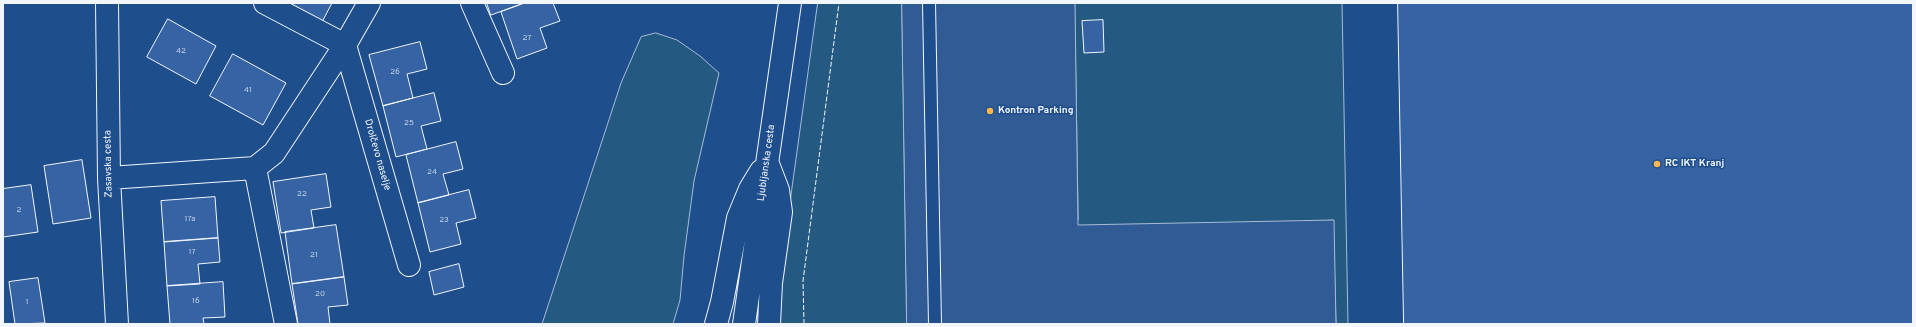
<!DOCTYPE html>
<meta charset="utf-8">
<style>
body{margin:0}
#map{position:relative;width:1916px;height:327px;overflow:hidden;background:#1f4e8c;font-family:Overpass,sans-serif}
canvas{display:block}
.frame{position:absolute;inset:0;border:4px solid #f2f6ff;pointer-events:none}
</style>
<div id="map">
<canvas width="1916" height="327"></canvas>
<div class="frame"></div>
</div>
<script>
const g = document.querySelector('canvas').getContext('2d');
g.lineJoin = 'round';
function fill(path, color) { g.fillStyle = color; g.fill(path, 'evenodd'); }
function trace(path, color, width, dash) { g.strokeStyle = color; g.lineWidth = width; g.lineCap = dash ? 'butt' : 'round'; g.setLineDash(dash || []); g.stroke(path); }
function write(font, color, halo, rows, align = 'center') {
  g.font = font + ' Overpass,sans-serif'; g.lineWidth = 3; g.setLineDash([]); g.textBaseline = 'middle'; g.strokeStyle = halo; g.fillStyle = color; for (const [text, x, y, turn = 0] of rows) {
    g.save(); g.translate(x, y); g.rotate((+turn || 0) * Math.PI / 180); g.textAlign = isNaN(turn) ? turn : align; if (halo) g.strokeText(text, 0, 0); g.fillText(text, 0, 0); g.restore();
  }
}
const green = new Path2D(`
 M 818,3 L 902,3 L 907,324 L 777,324 L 786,231 Z
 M 1075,3 L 1342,3 L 1348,324 L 1336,324 L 1333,220 L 1066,244 L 1078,220 Z
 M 656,33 L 677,40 L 700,56 L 719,73 L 694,181 L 684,256 L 680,300 L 673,324 L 542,324 L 621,83 L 641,37 Z`);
fill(green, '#245a82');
trace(green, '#a8bbd7', 1);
const parking = new Path2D(`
 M 902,3 L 1075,3 L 1078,225 L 1334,220 L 1336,324 L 907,324 Z`);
fill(parking, '#305b95');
trace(parking, '#a8bbd7', 1);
const building = new Path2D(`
 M 287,3 L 332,3 L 322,22 Z
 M 487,3 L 521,3 L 521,4 L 491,15 Z
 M 525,3 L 553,3 L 560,21 L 540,28 L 547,48 L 517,59 L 501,12 Z
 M 1398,3 L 1913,3 L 1913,324 L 1404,324 Z
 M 168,19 L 216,46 L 196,84 L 147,57 Z
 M 1103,20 L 1104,52 L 1084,53 L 1082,21 Z
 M 420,42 L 427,69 L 407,74 L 413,98 L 383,106 L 369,55 Z
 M 233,54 L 286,83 L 263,125 L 210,96 Z
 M 434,93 L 441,121 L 421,126 L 427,149 L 396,157 L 383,106 Z
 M 456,142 L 463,169 L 443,174 L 449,195 L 418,203 L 406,155 Z
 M 82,160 L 91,218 L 53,224 L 44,166 Z
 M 326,174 L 331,207 L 311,210 L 314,228 L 281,233 L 273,182 Z
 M 31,185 L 38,232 L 3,237 L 3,189 Z
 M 469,190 L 476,218 L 456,223 L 461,244 L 430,252 L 418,203 Z
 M 215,197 L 218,238 L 164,242 L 161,201 Z
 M 336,225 L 344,277 L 292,284 L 285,232 Z
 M 218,238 L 220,262 L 198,264 L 200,284 L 167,286 L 164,242 Z
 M 459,264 L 464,287 L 434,295 L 429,272 Z
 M 344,277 L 348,305 L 328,307 L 330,324 L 298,324 L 292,284 Z
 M 38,278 L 45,323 L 15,324 L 9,282 Z
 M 223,282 L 225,317 L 203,318 L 204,324 L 170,324 L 167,286 Z`);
fill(building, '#3563a3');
trace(building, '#f2f6ff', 1);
const service = new Path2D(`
 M 929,3 L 935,324`);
const minor = new Path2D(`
 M 107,3 L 109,178 L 117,324
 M 265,3 L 345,45 L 409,265
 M 472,3 L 503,73
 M 255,168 L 286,324
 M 109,178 L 255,168 L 274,153 L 345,45 L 369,3`);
const primary = new Path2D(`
 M 768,164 L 778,190 L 781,212 L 771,283 L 769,324
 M 716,324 L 722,302 L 738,218 L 750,189 L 761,171
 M 744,324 L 790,3`);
trace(service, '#f2f6ff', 14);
trace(minor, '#f2f6ff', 24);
trace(primary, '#f2f6ff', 24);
trace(service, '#1f4e8c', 12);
trace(minor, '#1f4e8c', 22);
trace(primary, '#1f4e8c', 22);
trace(new Path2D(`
 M 804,324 L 803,281 L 839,3`), '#f2f6ff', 1, [5, 2]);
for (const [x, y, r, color] of [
 [990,111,4,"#ffb74d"],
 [1657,164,4,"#ffb74d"]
]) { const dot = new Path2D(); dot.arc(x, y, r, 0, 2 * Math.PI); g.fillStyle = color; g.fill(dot); trace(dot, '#1f4e8c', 1.5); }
write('8px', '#c3d1e8', null, [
 ["27",527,38],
 ["42",181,51],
 ["26",395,72],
 ["41",248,90],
 ["25",409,123],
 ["24",432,172],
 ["22",302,194],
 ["2",19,210],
 ["17a",190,219],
 ["23",444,220],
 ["17",192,252],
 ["21",314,255],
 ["20",320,294],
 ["16",196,301],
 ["1",27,302]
]);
write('bold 10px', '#f2f6ff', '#1f4e8c', [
 ["Kontron Parking",998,111],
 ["RC IKT Kranj",1665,164]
], 'left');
write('10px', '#f2f6ff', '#1f4e8c', [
 ["Drolčevo naselje",377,155,74],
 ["Ljubljanska cesta",767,163,-82],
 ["Zasavska cesta",109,164,-91]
]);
</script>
